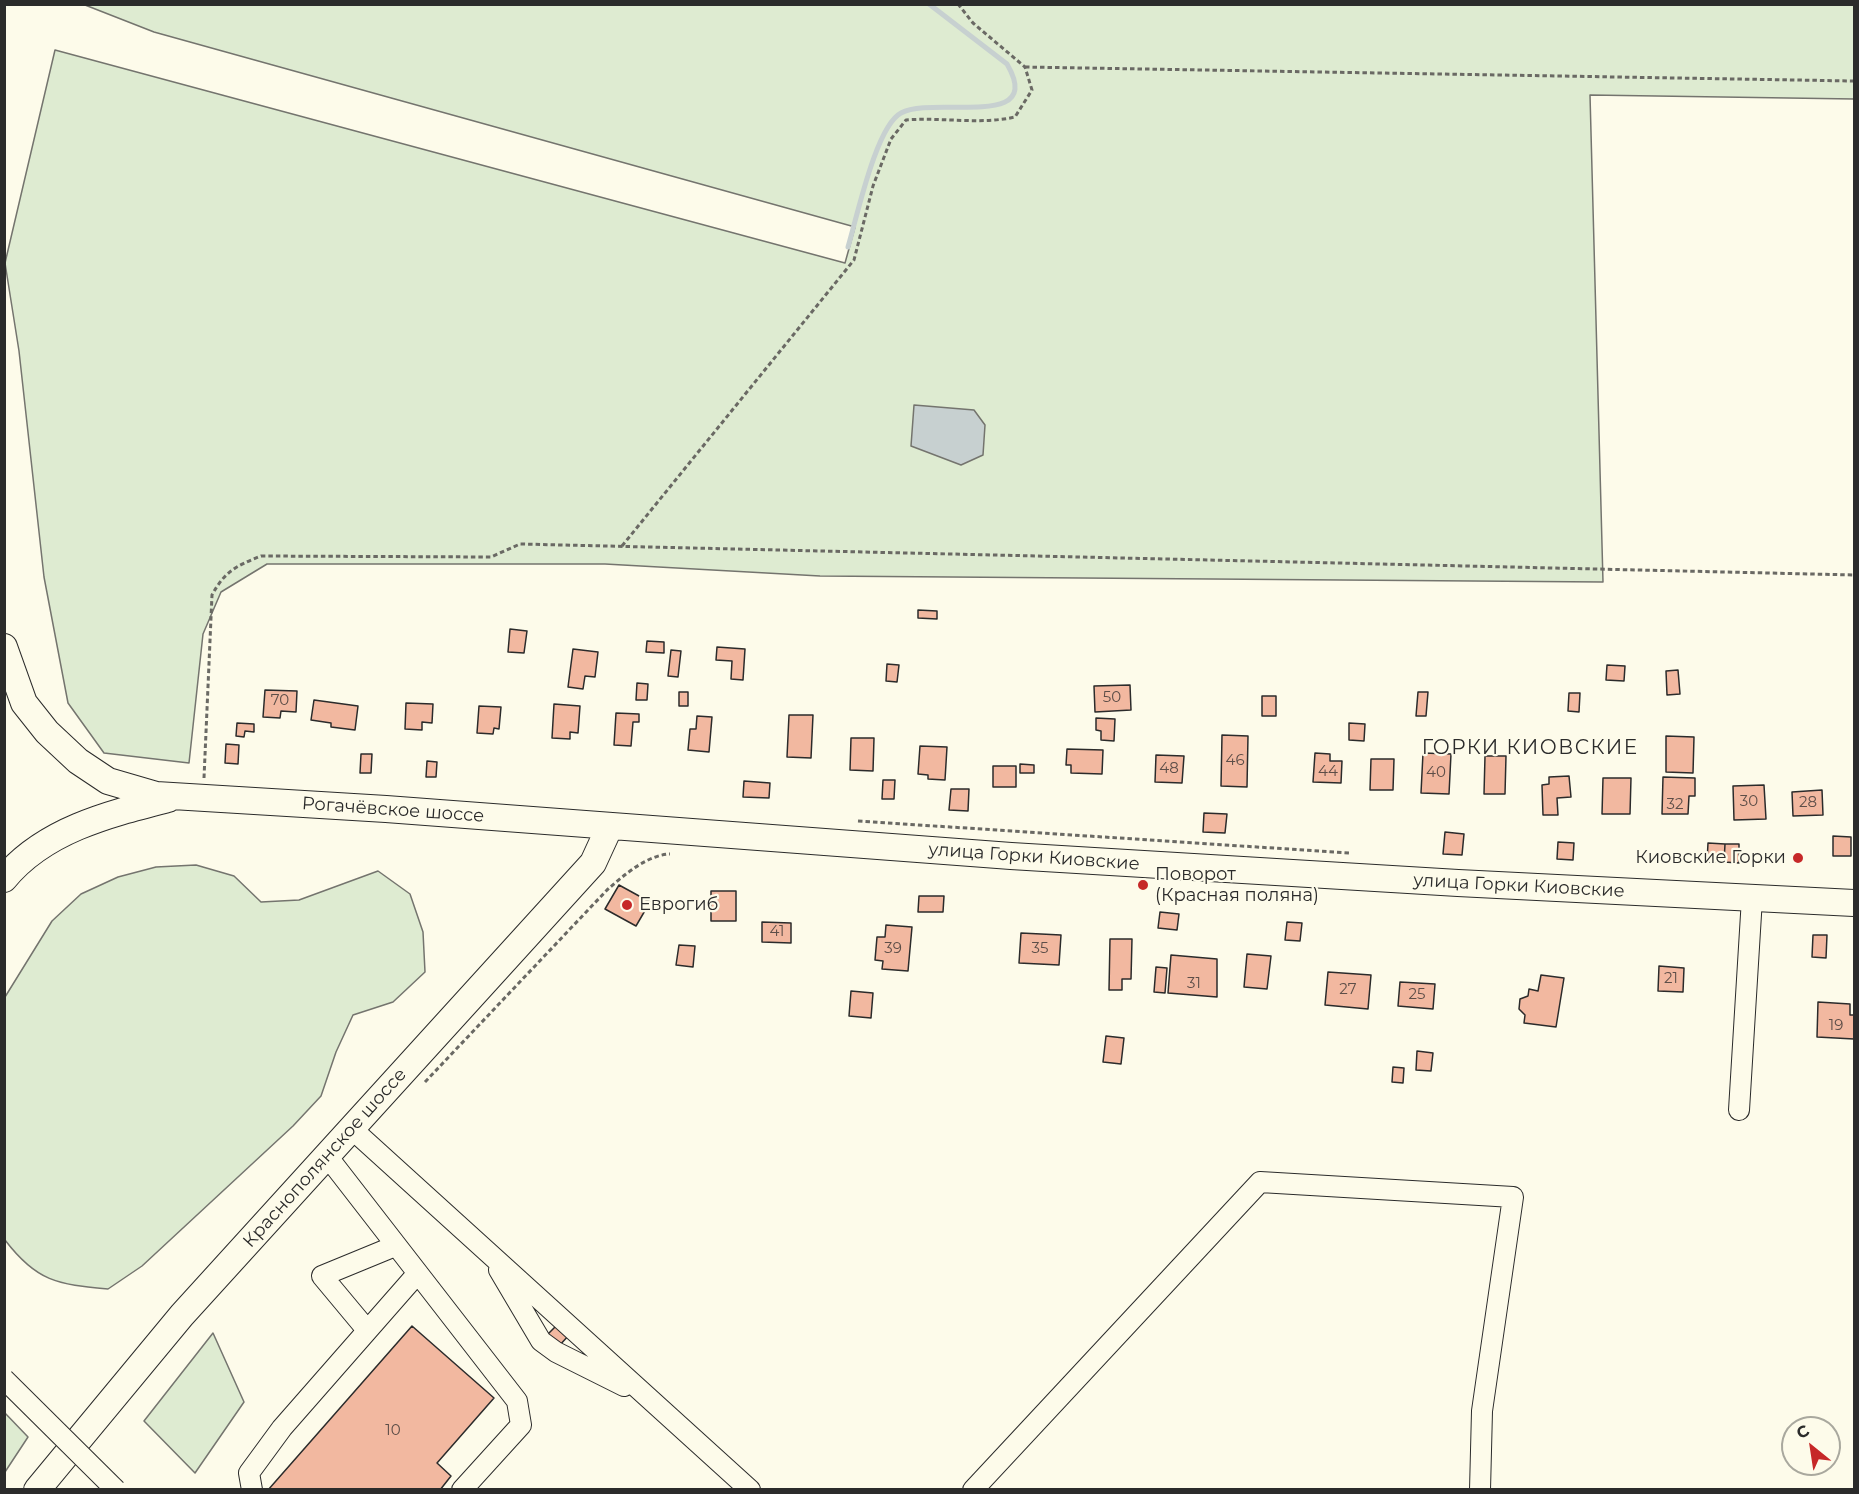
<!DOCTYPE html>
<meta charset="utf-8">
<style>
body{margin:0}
#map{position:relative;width:1859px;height:1494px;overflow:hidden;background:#fdfbea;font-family:Montserrat,sans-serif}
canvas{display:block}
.frame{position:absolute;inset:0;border:6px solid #2b2b2b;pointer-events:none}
.north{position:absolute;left:1781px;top:1416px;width:60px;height:60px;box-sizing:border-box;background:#fdfbea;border:2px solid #a9a89e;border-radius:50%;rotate:330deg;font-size:16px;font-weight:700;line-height:24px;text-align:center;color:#2b2b2b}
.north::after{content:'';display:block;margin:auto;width:21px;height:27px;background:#c62828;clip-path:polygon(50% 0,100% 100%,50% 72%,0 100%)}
</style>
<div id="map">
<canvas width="1859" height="1494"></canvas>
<div class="frame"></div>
<div class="north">С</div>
</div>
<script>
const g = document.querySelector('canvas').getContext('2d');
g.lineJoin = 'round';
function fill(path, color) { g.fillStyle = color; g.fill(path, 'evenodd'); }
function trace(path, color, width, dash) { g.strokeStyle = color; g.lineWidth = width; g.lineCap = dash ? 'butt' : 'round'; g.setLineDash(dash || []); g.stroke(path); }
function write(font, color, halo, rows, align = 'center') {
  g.font = font + ' Montserrat,sans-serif'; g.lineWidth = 4.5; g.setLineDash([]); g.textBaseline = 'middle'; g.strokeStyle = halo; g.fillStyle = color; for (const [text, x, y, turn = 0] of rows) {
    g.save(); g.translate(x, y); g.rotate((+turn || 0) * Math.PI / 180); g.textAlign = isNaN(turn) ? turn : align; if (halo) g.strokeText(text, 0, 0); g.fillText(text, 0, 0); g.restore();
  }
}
const green = new Path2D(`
 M 85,5 L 1854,5 L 1854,99 L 1590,95 L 1603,582 L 820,576 L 605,564 L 267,564 L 221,592 L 203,634 L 189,763 L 104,753 L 68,703 L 44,577 L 19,351 L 5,263 L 55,50 L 845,263 L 855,227 L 154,32 Z
 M 196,865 L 234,876 L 261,902 L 299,900 L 378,871 L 410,894 L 423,932 L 425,972 L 393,1002 L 353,1015 L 336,1052 L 321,1096 L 293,1126 L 142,1266 L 108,1289 C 57,1284 37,1282 5,1240 L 5,997 L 52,921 L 81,894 L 118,877 L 156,867 Z
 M 213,1333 L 244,1402 L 195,1473 L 144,1421 Z
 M 4,1412 L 28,1437 L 5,1472 L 4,1472 Z`);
fill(green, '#deebd1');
trace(green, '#74746e', 1.5);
const water = new Path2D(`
 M 914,405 L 974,410 L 985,425 L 983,455 L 961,465 L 911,446 Z`);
fill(water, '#c7d0d0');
trace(water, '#74746e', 1.5);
trace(new Path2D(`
 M 848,247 C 857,217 876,126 901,113 C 933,95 1046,131 1007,64 L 929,4`), '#c7d0d0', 5);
const building = new Path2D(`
 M 918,610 L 937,611 L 937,619 L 918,618 Z
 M 510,629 L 527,631 L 524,653 L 508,652 Z
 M 647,641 L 664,642 L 664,653 L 646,652 Z
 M 717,647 L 745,649 L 743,680 L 731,679 L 732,661 L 716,660 Z
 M 573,649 L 598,652 L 595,677 L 585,676 L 583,689 L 568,687 Z
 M 671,650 L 681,651 L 678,677 L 668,676 Z
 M 887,664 L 899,665 L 897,682 L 886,681 Z
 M 1607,665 L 1625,666 L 1624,681 L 1606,680 Z
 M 1678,670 L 1680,694 L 1667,695 L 1666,671 Z
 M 637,683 L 648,684 L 647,700 L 636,700 Z
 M 1130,685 L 1131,710 L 1095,712 L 1094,686 Z
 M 265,690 L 297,691 L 296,712 L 281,711 L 280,718 L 263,717 Z
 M 679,692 L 688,692 L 688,706 L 679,706 Z
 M 1418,692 L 1428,692 L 1426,716 L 1416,716 Z
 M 1569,693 L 1580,693 L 1579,712 L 1568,711 Z
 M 1262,696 L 1276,696 L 1276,716 L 1262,716 Z
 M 314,700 L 358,706 L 355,730 L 331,727 L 331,723 L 311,720 Z
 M 406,703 L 433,704 L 432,723 L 422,722 L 422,730 L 405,729 Z
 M 554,704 L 580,706 L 578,733 L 570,732 L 570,739 L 552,738 Z
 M 479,706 L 501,707 L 499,729 L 494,728 L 493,734 L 477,733 Z
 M 616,713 L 639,714 L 639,722 L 633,722 L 631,746 L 614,745 Z
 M 789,715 L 813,715 L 811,758 L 787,757 Z
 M 697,716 L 712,717 L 709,752 L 688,750 L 690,729 L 696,729 Z
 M 1096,718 L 1115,719 L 1114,741 L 1101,740 L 1101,731 L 1096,730 Z
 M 237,723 L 254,724 L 254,732 L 245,731 L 244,737 L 236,736 Z
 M 1349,723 L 1365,724 L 1364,741 L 1349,740 Z
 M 1222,735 L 1248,736 L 1247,787 L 1221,786 Z
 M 1666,736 L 1694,737 L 1693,773 L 1666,772 Z
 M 851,738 L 874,738 L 873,771 L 850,770 Z
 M 226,744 L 239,745 L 238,764 L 225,763 Z
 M 920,746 L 947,747 L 945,780 L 928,779 L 928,775 L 918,774 Z
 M 1067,749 L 1103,750 L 1102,774 L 1071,773 L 1071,765 L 1066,765 Z
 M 1315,753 L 1330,754 L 1330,761 L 1342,761 L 1341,783 L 1313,782 Z
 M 1423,753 L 1451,754 L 1449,794 L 1421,793 Z
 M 361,754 L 372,754 L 371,773 L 360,773 Z
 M 1156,755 L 1184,756 L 1182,783 L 1155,782 Z
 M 1485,756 L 1506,756 L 1505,794 L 1484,794 Z
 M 1371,759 L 1394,759 L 1393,790 L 1370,790 Z
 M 427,761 L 437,762 L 436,777 L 426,777 Z
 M 1020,764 L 1034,765 L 1034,773 L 1020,773 Z
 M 993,766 L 1016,766 L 1016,787 L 993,787 Z
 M 1569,776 L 1571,797 L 1557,798 L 1558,815 L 1543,815 L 1542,785 L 1549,784 L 1549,777 Z
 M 1663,777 L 1695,778 L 1695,796 L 1689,796 L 1688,814 L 1662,814 Z
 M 1603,778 L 1631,778 L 1630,814 L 1602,814 Z
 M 883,780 L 895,780 L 894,799 L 882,799 Z
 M 744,781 L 770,783 L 769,798 L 743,797 Z
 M 1764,785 L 1766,819 L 1734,820 L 1733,786 Z
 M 951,789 L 969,789 L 968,811 L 949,810 Z
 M 1822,790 L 1823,815 L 1793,816 L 1792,792 Z
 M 1204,813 L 1227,814 L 1225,833 L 1203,832 Z
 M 1445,832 L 1464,834 L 1462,855 L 1443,854 Z
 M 1833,836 L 1851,837 L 1851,856 L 1833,856 Z
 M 1558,842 L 1574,843 L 1573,860 L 1557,859 Z
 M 1708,843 L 1725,844 L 1724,862 L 1707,862 Z
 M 1725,844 L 1739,844 L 1739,863 L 1724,862 Z
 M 619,885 L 650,902 L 636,926 L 605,909 Z
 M 711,891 L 736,891 L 736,921 L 711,921 Z
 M 919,896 L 944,896 L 943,912 L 918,912 Z
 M 1160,912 L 1179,914 L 1177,930 L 1158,928 Z
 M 762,922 L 791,923 L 791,943 L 762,942 Z
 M 1287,922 L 1302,923 L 1300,941 L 1285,940 Z
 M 886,925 L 912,927 L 908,971 L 882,969 L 883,961 L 875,960 L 877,937 L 885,937 Z
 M 1021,933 L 1061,935 L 1059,965 L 1019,963 Z
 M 1813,935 L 1827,935 L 1826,958 L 1812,957 Z
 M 1110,939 L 1132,939 L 1131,979 L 1122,979 L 1122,990 L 1109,990 Z
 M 679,945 L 695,946 L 693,967 L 676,965 Z
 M 1247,954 L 1271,956 L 1267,989 L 1244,987 Z
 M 1171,955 L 1217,959 L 1217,997 L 1168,993 Z
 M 1659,966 L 1684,968 L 1683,992 L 1658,991 Z
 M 1156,967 L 1167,968 L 1165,993 L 1154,992 Z
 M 1328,972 L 1371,975 L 1368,1009 L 1325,1005 Z
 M 1541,975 L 1564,978 L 1556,1027 L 1524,1023 L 1525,1015 L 1519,1009 L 1520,999 L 1528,996 L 1529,989 L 1538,991 Z
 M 1400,982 L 1435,984 L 1433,1009 L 1398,1006 Z
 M 851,991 L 873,993 L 871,1018 L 849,1016 Z
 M 1818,1002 L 1850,1004 L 1850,1015 L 1854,1015 L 1854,1039 L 1817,1037 Z
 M 1106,1036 L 1124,1038 L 1121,1064 L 1103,1062 Z
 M 1417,1051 L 1433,1053 L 1431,1071 L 1416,1070 Z
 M 1393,1067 L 1404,1068 L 1403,1083 L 1392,1082 Z
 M 559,1323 L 570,1334 L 558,1347 L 547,1335 Z
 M 412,1326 L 494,1398 L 437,1463 L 451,1476 L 440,1490 L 268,1490 Z`);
fill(building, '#f2b8a0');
trace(building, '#2b2b2b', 1.5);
const minor = new Path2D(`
 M 1739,1110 L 1752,898
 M 352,1129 L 750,1490
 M 327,1156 L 517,1401 L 521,1425 L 462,1490
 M 499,1270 L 541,1341 L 556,1352 L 624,1386
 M 367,1330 L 322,1276 L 395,1246
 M 252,1490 L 249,1473 L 282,1428 L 417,1274
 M 973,1490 L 1260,1182 L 1513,1197 L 1482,1411 L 1480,1490`);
const major = new Path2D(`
 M 4,647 L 24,703 L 47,732 L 78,761 L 108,781 L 156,795 L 386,809 L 1011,856 L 1458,883 L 1854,903
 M 4,879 C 44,830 109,814 168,799
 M 37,1490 L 182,1315 L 593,863 L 610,826`);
trace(minor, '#2b2b2b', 22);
trace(major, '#2b2b2b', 28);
trace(new Path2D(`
 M 1025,67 L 1854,81
 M 622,546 L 854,260 L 873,186 L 891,139 L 906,120 C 943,117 979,125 1015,117 L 1032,90 L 1025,67 L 973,23 L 958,4
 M 204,778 L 212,595 C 225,571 236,566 261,556 L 491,557 L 520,544 L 1854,575
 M 858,821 L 1349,853
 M 425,1082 L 607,890 C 624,875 647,855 670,854`), '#6a6964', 3, [4.5, 3]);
trace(minor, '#fdfbea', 20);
trace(major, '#fdfbea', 26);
const minorBridge = new Path2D(`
 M 4,1379 L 116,1490`);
trace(minorBridge, '#2b2b2b', 22, []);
trace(minorBridge, '#fdfbea', 20);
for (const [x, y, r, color] of [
 [1798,858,6,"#c62828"],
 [1143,885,6,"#c62828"],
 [627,905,6,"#c62828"]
]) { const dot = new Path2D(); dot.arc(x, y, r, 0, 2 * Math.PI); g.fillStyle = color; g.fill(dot); trace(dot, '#fdfbea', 2); }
write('15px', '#5d4e48', null, [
 ["50",1112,698],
 ["70",280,701],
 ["46",1235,761],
 ["48",1169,769],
 ["44",1328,772],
 ["40",1436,773],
 ["30",1749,802],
 ["28",1808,803],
 ["32",1675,805],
 ["41",777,932],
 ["39",893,949],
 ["35",1040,949],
 ["21",1671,979],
 ["31",1194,984],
 ["27",1348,990],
 ["25",1417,995],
 ["19",1836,1026],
 ["10",393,1431]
]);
write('18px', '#2b2b2b', '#fdfbea', [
 ["Рогачёвское шоссе",393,810,4],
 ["улица Горки Киовские",1034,857,4],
 ["улица Горки Киовские",1519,886,3],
 ["Краснополянское шоссе",325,1158,-48]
]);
write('18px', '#2b2b2b', '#fdfbea', [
 ["Киовские Горки",1786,858,"right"],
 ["Поворот",1155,875],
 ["(Красная поляна)",1155,896],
 ["Еврогиб",639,905]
], 'left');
g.letterSpacing = '1.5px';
write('20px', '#2b2b2b', '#fdfbea', [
 ["ГОРКИ КИОВСКИЕ",1530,748]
]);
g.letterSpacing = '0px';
</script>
